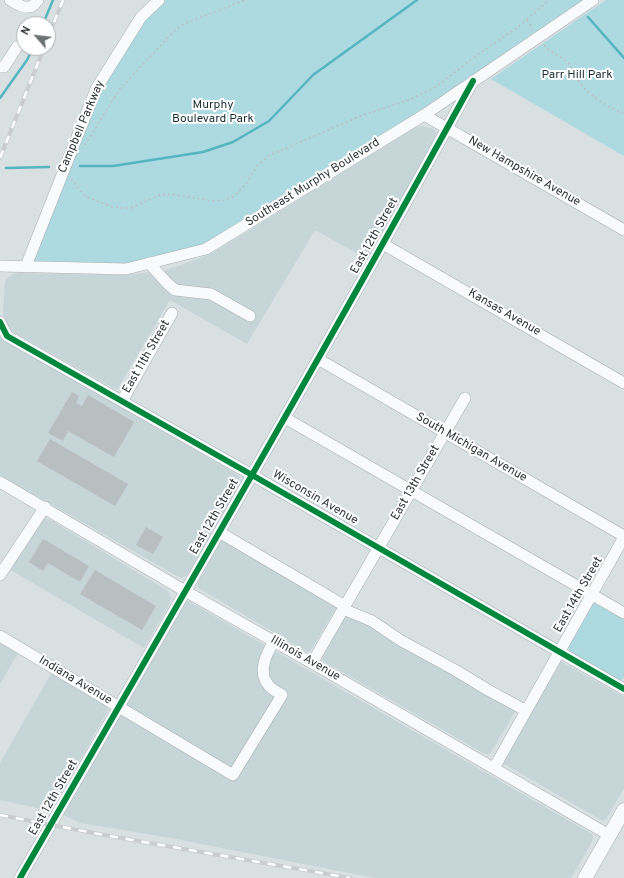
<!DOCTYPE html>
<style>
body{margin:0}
#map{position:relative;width:624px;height:878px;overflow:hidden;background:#d8e0e2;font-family:Overpass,sans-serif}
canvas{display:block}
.north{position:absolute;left:16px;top:16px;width:40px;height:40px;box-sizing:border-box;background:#fff;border:1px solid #acafaf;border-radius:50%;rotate:298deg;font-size:11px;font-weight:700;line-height:16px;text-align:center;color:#303637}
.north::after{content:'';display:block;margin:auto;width:14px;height:18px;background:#6b7273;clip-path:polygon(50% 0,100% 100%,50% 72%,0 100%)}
</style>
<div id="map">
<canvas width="624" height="878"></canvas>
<div class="north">N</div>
</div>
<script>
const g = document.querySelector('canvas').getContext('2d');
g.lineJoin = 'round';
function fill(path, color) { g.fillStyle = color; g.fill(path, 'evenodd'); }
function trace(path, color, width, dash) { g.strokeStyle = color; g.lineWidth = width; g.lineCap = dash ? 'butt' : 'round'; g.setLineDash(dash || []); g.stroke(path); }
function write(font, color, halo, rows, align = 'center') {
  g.font = font + ' Overpass,sans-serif'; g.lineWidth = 4; g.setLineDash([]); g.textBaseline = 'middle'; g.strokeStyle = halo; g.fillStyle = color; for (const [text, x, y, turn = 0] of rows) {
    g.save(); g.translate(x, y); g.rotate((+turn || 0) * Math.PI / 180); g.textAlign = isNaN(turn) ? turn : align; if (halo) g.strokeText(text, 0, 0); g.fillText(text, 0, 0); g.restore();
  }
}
fill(new Path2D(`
 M 422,126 L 434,129 L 439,136 L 369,260 L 315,230 L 247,344 L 170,300 L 117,390 L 15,333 L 8,327 L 4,321 L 3,313 L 5,283 L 6,279 L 13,274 L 19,273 L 126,275 L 167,270 L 198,259 L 214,252 L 414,128 Z
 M 0,337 L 238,475 L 240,480 L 240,484 L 188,574 L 182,578 L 177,576 L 0,475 Z
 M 44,518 L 49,519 L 168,591 L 171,598 L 169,605 L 144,648 L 7,568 Z
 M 226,532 L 341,600 L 311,650 L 308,652 L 306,651 L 200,589 L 197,586 L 198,582 Z
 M 188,601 L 592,834 L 593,837 L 592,842 L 571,878 L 375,878 L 176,839 L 81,823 L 63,815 L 185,602 Z
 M 351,605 L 521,702 L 490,754 L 485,754 L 323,661 L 321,656 Z
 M 0,642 L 18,653 L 0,684 Z
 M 560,661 L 624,697 L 624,788 L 607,818 L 603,821 L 501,762 L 558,662 Z
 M 52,672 L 107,706 L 108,709 L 107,712 L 51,811 L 0,800 L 0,763 Z`), '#c5d5d8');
fill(new Path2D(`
 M 159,0 L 593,0 L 206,249 L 126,269 L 26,266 L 96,89 Z
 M 606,0 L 624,0 L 624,156 L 491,79 Z
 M 593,600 L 624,617 L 624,677 L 621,681 L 570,652 L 568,647 Z`), '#add9e0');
trace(new Path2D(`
 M 588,17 L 624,58
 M 43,24 L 53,0
 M 0,98 L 27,60 L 33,48
 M 80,166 L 113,166 L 203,152 L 233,142 L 269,121 L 313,75 L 417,0
 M 6,168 L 49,167`), '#55b5c1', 2.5);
fill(new Path2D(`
 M 72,392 L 79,396 L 76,403 L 82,406 L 88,395 L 134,422 L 114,457 L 68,431 L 63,441 L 48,433 Z
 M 50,439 L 128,484 L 115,506 L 37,461 Z
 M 146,527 L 163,537 L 153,554 L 136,545 Z
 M 43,539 L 89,566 L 80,582 L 48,563 L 43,571 L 29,562 Z
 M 95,570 L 156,606 L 142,630 L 80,594 Z`), '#b9bfc0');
const minor = new Path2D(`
 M 10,0 C 21,6 29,13 38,0
 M 0,67 L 4,67 L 17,47
 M 424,115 L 624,230
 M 383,244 L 624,383
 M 149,263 L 167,283 L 175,290 L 211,294 L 250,316
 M 0,266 L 126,269 L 206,249 L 424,115 L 593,0
 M 26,266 L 96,89 L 141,17 L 159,0
 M 0,322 L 7,336 L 252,475 L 624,689
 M 318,359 L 624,536
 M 122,401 L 172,313
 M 285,418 L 624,613
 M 0,482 L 185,591 L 312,663 L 609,835
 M 219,532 L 345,606
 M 0,575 L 45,507
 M 343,609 L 372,621 L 400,640 L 455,670 L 488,690 L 525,710
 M 0,636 L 233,775 L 282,695 C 277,692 270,689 267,683 C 258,670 267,653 274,641
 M 312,663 L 465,398
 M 494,768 L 624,537
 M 20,878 C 173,613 326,349 473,81`);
const major = new Path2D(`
 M 585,878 L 624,810`);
trace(minor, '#a9aeb0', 12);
trace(major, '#a9aeb0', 15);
trace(new Path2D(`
 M 527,20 L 533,29
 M 544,45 C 551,53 561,56 569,64 C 573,68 574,75 578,80 C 588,96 607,106 624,114
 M 85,145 L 119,90 L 177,28 L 186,23 L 245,0
 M 71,179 L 86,197 L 113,207 L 121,208 L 131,208 L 160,195 L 171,194 L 213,201 L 224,200 L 234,196 L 246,184 L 257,166 L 268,156 L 363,115 L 409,100 L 437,86 L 473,58 L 518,27 L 549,0`), '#bec0c0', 1.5, [2, 3]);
trace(minor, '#f9fafb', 11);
trace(major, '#f9fafb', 14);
const rail = new Path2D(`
 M 48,37 L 63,0
 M 0,158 L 44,48
 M 0,815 L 104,835 L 350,878`);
trace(rail, '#cacdce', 4);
trace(rail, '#fff', 2.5, [8]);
trace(new Path2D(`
 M 0,322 L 7,336 L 252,475 L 624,689
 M 20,878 C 173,613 326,349 473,81`), '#00873e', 6);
write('12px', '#1a2f32', '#fff', [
 ["Parr Hill Park",577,76],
 ["Murphy",213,106],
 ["Boulevard Park",213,120]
]);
write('12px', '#303637', '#fff', [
 ["Campbell Parkway",82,127,-67],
 ["New Hampshire Avenue",524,172,30],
 ["Southeast Murphy Boulevard",313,183,-32],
 ["East 12th Street",375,236,-61],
 ["Kansas Avenue",504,313,30],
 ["East 11th Street",147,357,-60],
 ["South Michigan Avenue",471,448,30],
 ["East 13th Street",416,483,-60],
 ["Wisconsin Avenue",315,498,30],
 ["East 12th Street",215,517,-60],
 ["East 14th Street",579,595,-60],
 ["Illinois Avenue",305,659,30],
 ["Indiana Avenue",75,681,31],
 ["East 12th Street",54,798,-60]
]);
</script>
